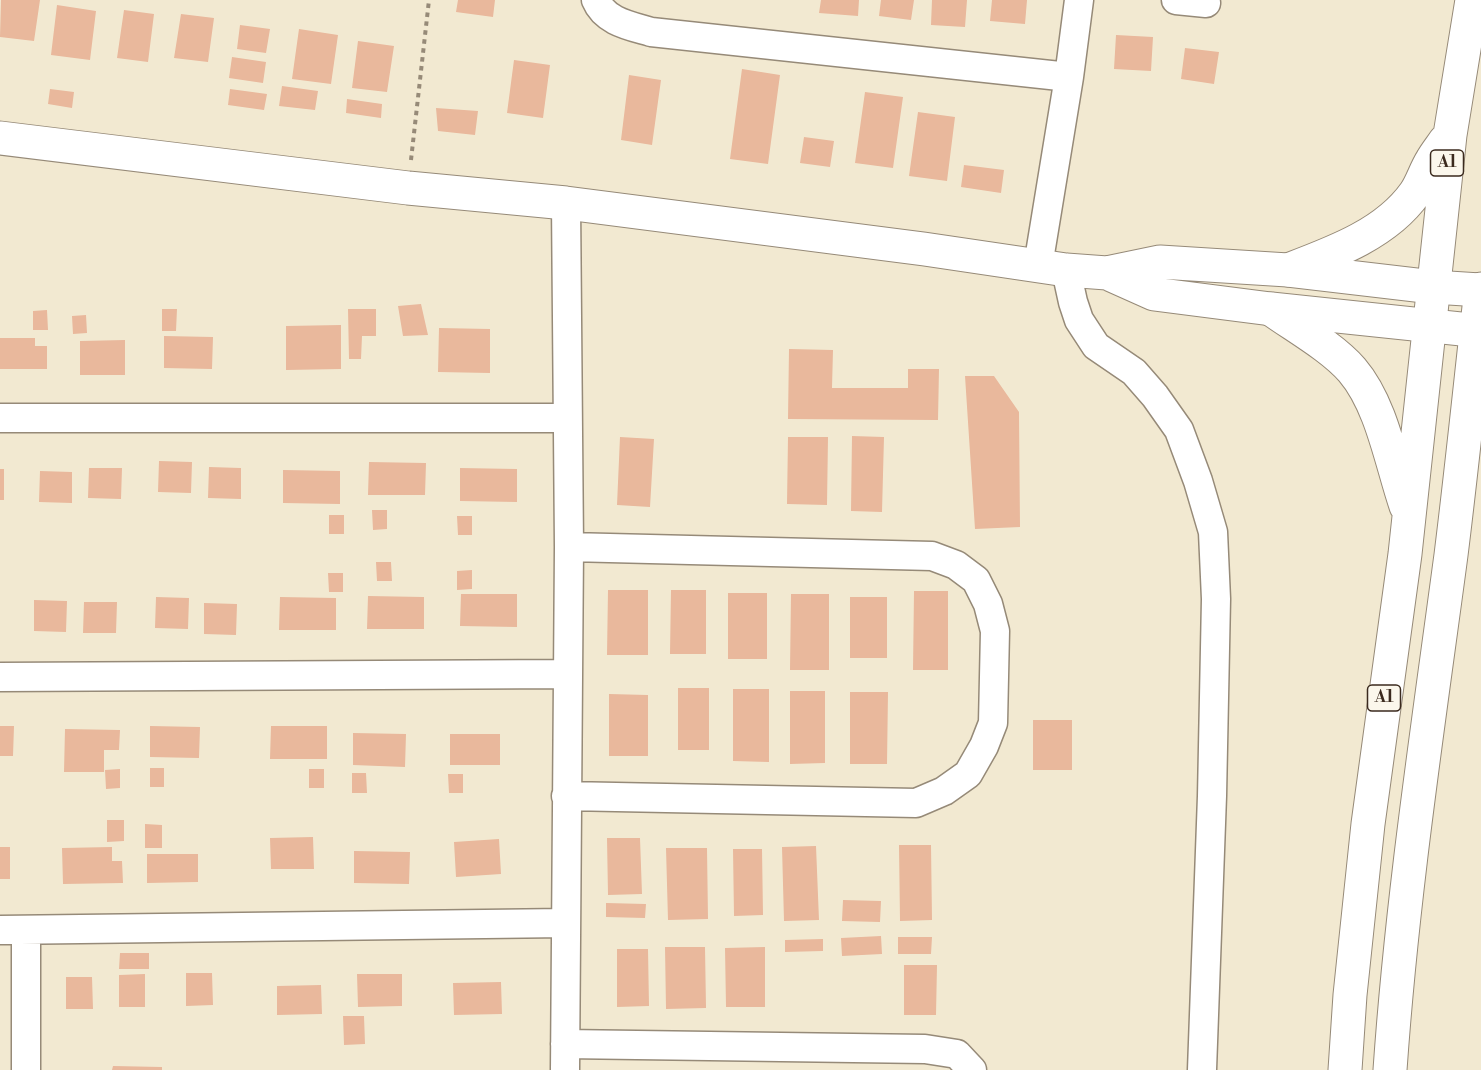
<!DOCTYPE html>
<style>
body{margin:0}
canvas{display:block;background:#f2e9d1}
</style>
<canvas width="1481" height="1070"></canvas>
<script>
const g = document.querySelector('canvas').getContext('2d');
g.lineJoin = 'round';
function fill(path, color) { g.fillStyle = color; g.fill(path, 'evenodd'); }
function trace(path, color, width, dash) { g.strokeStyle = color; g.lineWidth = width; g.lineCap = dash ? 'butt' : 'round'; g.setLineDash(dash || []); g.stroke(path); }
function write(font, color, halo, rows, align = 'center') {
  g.font = font + ' "Libre Bodoni",serif'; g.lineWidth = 6; g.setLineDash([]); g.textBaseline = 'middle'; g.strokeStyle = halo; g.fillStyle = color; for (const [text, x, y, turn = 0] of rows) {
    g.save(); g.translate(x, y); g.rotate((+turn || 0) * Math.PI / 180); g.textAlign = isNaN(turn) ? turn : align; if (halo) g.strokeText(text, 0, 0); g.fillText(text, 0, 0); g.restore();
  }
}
fill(new Path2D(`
 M 1,0 L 40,0 L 34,41 L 0,37 Z
 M 458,0 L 495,0 L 493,17 L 456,12 Z
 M 821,0 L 859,0 L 858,16 L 819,13 Z
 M 881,0 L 914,0 L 911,20 L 879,16 Z
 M 932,0 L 967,0 L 965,27 L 931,25 Z
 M 992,0 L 1027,0 L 1025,24 L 990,21 Z
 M 57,5 L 96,11 L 90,60 L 51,55 Z
 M 124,10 L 154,14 L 148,62 L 117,58 Z
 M 181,14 L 214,18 L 208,62 L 174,58 Z
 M 240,25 L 270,29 L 266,53 L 237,49 Z
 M 299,29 L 338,35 L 331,84 L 292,79 Z
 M 1116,35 L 1153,37 L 1151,71 L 1114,69 Z
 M 358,41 L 394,46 L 387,92 L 352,88 Z
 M 1185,48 L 1219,52 L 1214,84 L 1181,79 Z
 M 232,57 L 266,62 L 263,83 L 229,78 Z
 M 514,60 L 550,65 L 543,118 L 507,113 Z
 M 742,69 L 780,75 L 768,164 L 730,159 Z
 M 629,75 L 661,80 L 652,145 L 621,140 Z
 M 282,86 L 318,91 L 315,110 L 279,106 Z
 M 50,89 L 74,92 L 72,108 L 48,104 Z
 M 230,89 L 267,94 L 264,110 L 228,105 Z
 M 865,92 L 903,97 L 893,168 L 855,163 Z
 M 347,99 L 382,104 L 381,118 L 346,113 Z
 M 436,108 L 478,111 L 475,135 L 438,131 Z
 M 918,112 L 955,117 L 947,181 L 909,176 Z
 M 804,137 L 834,141 L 830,167 L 800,163 Z
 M 964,165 L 1004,170 L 1001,193 L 961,187 Z
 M 421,304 L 428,335 L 403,336 L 398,306 Z
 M 162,309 L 177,309 L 176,331 L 162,331 Z
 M 348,309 L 376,309 L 376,336 L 362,336 L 361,359 L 349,359 Z
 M 47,310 L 48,330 L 33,330 L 33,311 Z
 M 86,315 L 87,333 L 73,334 L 72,316 Z
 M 341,325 L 341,369 L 286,370 L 286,326 Z
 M 439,328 L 490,329 L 490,373 L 438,372 Z
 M 164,336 L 213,337 L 212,369 L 164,368 Z
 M 0,338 L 35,338 L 35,346 L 47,346 L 47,369 L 0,369 Z
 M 125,340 L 125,375 L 80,375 L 80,341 Z
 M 789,349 L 833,350 L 832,388 L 908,388 L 908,369 L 939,369 L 938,420 L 788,419 Z
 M 965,376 L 994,376 L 1019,412 L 1020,527 L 975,529 Z
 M 852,436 L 884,437 L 882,512 L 851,511 Z
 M 620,437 L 654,439 L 650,507 L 617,505 Z
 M 788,437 L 828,437 L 827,505 L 787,504 Z
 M 159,461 L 192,462 L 191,493 L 158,492 Z
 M 369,462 L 426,463 L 425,495 L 368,495 Z
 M 209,467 L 241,468 L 241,499 L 208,498 Z
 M 89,468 L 122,468 L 121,499 L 88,498 Z
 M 460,468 L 517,469 L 517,502 L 460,501 Z
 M 0,469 L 4,469 L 4,500 L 0,500 Z
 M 283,470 L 340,471 L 340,504 L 283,503 Z
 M 40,471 L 72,472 L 72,503 L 39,502 Z
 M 372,510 L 387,510 L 387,529 L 373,530 Z
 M 329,515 L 344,515 L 344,534 L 329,534 Z
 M 457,516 L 472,516 L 472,535 L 458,535 Z
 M 376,562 L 391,562 L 392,581 L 377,581 Z
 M 472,570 L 472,589 L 457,590 L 457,571 Z
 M 328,573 L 343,573 L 343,592 L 329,592 Z
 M 608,590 L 648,590 L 648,655 L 607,655 Z
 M 671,590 L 706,590 L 706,654 L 670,654 Z
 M 914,591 L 948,591 L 948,670 L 913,670 Z
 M 728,593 L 767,593 L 767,659 L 728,659 Z
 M 461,594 L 517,594 L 517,627 L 460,626 Z
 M 791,594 L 829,594 L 829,670 L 790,670 Z
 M 368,596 L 424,597 L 424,629 L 367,629 Z
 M 156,597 L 189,598 L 188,629 L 155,628 Z
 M 280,597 L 336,598 L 336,630 L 279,630 Z
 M 850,597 L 887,597 L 887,658 L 850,658 Z
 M 34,600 L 67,601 L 66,632 L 34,631 Z
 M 84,602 L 117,602 L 116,633 L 83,633 Z
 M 204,603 L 237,604 L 236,635 L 204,634 Z
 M 678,688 L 709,688 L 709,750 L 678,750 Z
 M 733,689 L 769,689 L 769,762 L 733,761 Z
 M 790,691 L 825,691 L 825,763 L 790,764 Z
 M 850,692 L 888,692 L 887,764 L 850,764 Z
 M 609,694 L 648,695 L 648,756 L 609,756 Z
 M 1033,720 L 1072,720 L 1072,770 L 1033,770 Z
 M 0,726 L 14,726 L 13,756 L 0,756 Z
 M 150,726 L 200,727 L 199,758 L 150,757 Z
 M 271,726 L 327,726 L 327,759 L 270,759 Z
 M 65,729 L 120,730 L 119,750 L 104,750 L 104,772 L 64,772 Z
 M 353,733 L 406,734 L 405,767 L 353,765 Z
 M 450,734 L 500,734 L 500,765 L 450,765 Z
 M 150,768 L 164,768 L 164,787 L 150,787 Z
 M 120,769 L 120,788 L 106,789 L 105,770 Z
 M 309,769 L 324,769 L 324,788 L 309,788 Z
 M 352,773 L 366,773 L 367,793 L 352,793 Z
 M 448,774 L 463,774 L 463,793 L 449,793 Z
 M 107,820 L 124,820 L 124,841 L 107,842 Z
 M 145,824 L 162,825 L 162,848 L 145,848 Z
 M 313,837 L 314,869 L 271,869 L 270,838 Z
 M 607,838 L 640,838 L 642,894 L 608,895 Z
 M 499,839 L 501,874 L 456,877 L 454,842 Z
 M 899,845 L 931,845 L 932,920 L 900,921 Z
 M 816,846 L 819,920 L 784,921 L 782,847 Z
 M 0,847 L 10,847 L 10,879 L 0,879 Z
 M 112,847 L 112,861 L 122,861 L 123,883 L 63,884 L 62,848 Z
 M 666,848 L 707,848 L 708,919 L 668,920 Z
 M 733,849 L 762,849 L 763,915 L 734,916 Z
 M 354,851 L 410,852 L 409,884 L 354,883 Z
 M 147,854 L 198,854 L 198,882 L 147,883 Z
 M 843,900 L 881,901 L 880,922 L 842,921 Z
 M 606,903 L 646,904 L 645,918 L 606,917 Z
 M 881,936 L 882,954 L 842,956 L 841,938 Z
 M 898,937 L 932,937 L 931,954 L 898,954 Z
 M 823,939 L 823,951 L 785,952 L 785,940 Z
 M 665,947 L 705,947 L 706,1008 L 666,1009 Z
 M 765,947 L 765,1007 L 726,1007 L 725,948 Z
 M 617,949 L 648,949 L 649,1006 L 617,1007 Z
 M 120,953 L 149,953 L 149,969 L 119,969 Z
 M 904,965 L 937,965 L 936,1015 L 904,1015 Z
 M 186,973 L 212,973 L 213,1005 L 186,1006 Z
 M 145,974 L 145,1007 L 119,1007 L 119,975 Z
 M 357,974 L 402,974 L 402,1006 L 358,1007 Z
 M 66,977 L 92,977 L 93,1009 L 66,1009 Z
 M 501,982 L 502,1014 L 454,1015 L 453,983 Z
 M 321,985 L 322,1014 L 277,1015 L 277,986 Z
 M 343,1016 L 364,1016 L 365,1044 L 344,1045 Z
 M 113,1066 L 162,1067 L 162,1070 L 112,1070 Z`), '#e9b89c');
const street = new Path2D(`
 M 596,0 C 605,22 631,26 651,32 L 1069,77
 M 1176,0 L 1206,3
 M 1038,266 L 1069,77 L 1079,0
 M 1066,270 L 1073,302 L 1079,320 L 1096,346 L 1134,372 L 1155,396 L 1179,430 L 1198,481 L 1213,532 L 1216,599 L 1212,796 L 1202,1070
 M 0,418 L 567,418
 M 0,677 L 567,674
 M 566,796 L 916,803 L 944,791 L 968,774 L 984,746 L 993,723 L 995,631 L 988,604 L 976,580 L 956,565 L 932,556 L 569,547
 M 0,930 L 565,923
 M 26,930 L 26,1070
 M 565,1044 L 925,1049 L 957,1054 L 972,1070
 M 565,1070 L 569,547 L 566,203`);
const secondary = new Path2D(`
 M 0,138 L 408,188 L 566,203 L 924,249 L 1066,270 L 1107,273 L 1160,262 L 1288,270 L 1433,287 L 1481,290
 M 1107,273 L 1154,294 L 1271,309 L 1481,331`);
const highway = new Path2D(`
 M 1288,270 C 1333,253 1386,234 1415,193 C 1422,183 1425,171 1432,160 C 1436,153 1441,147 1445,141
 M 1271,309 C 1296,327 1332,347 1352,370 C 1382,405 1391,462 1406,506
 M 1345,1070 L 1350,995 L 1368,824 L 1405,554 L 1450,135 L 1472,0
 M 1390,1070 C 1402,897 1428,727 1451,555 C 1462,467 1471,378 1481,289`);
trace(street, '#968a78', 31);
trace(secondary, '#968a78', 35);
trace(highway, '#968a78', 35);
trace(new Path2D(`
 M 411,160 L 429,0`), '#968a78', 4, [4.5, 4.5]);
trace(street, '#fff', 28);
trace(secondary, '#fff', 33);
trace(highway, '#fff', 33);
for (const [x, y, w] of [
 [1447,163,33],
 [1384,698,33]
]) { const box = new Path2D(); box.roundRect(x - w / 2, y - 13, w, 26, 4.5); g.fillStyle = '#fbf7ec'; g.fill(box); trace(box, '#3b2a1e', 1.5); }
write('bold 16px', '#3b2a1e', null, [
 ["A1",1447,163],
 ["A1",1384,698]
]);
</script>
